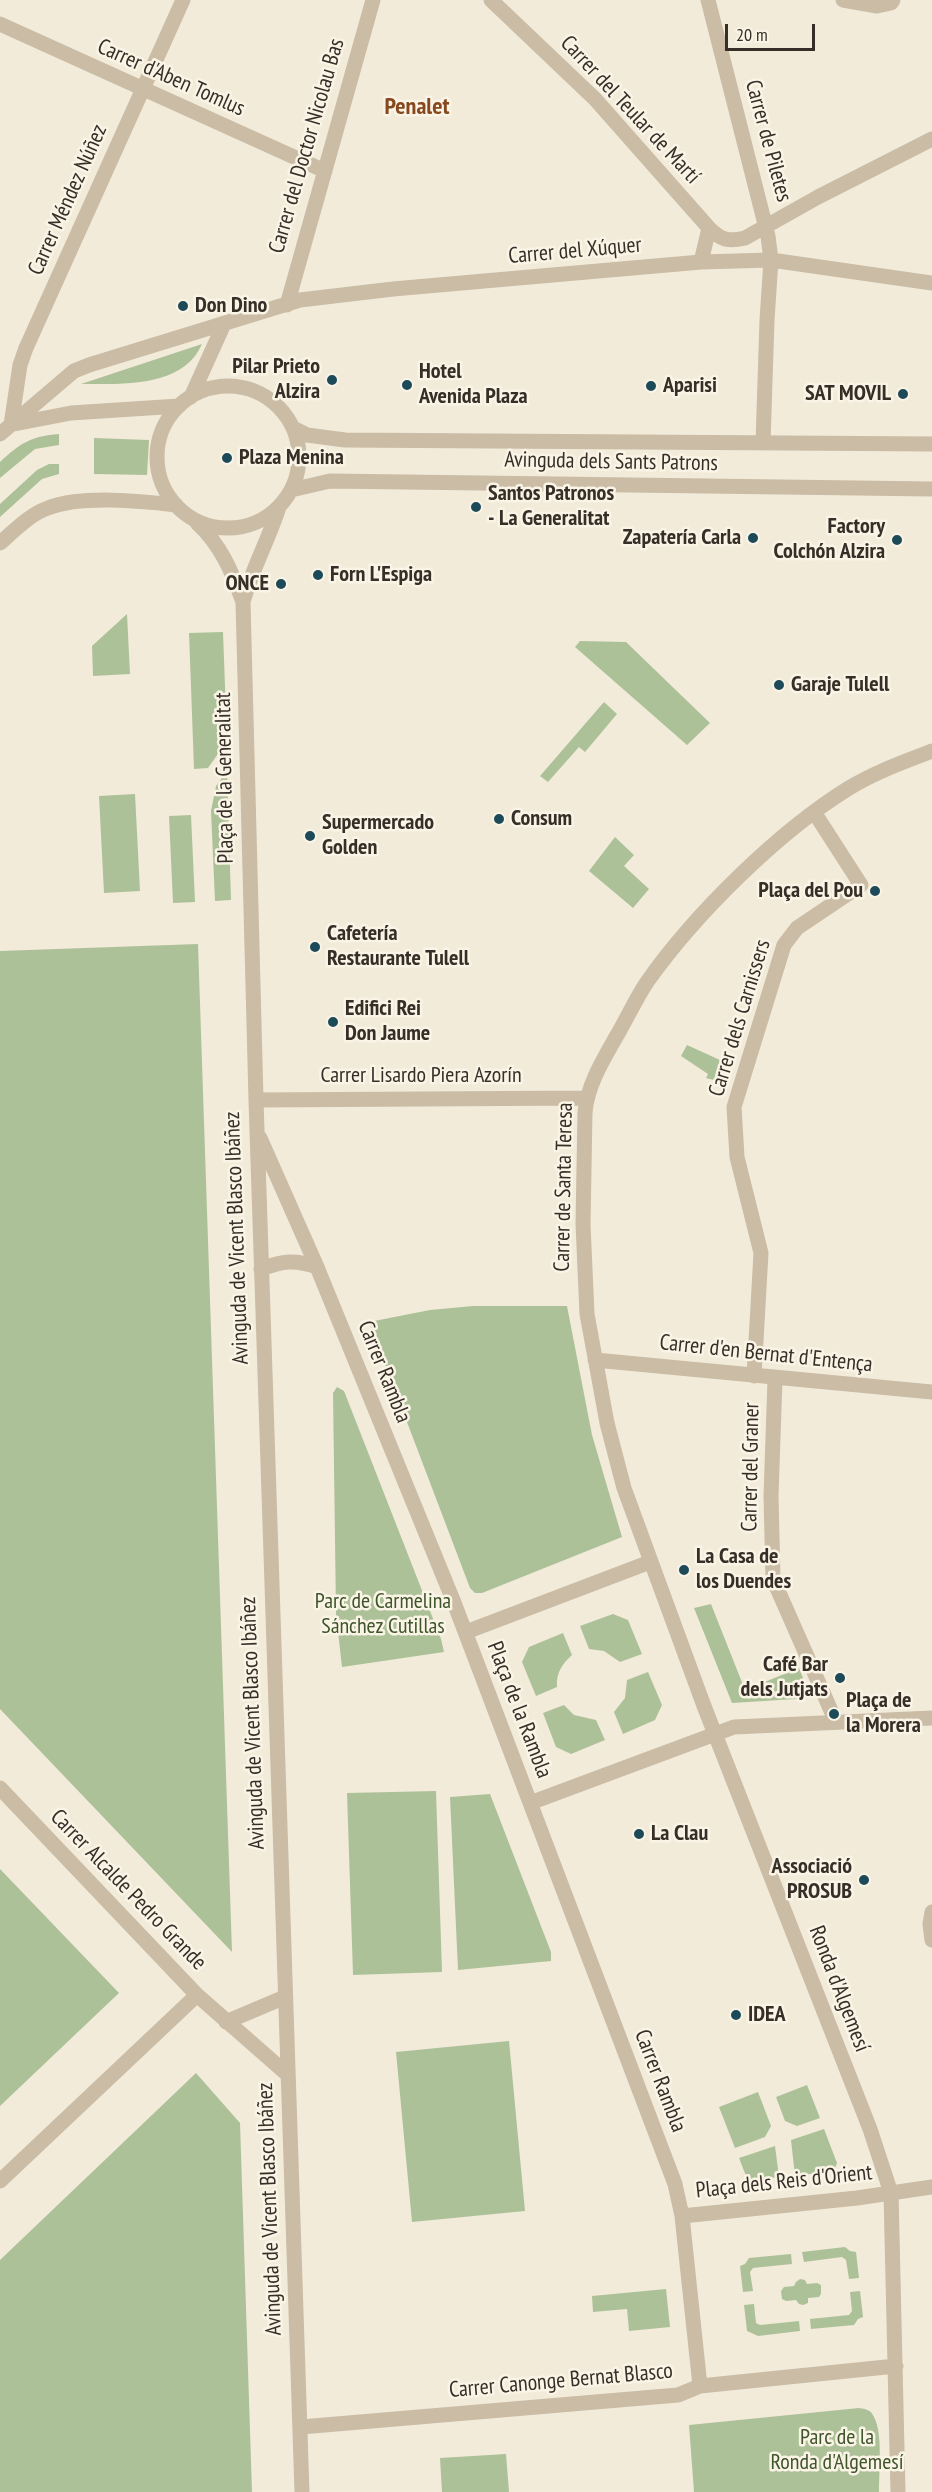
<!DOCTYPE html>
<meta charset="utf-8">
<style>
body{margin:0}
#map{position:relative;width:932px;height:2492px;overflow:hidden;background:#f2ebda;font-family:"PT Sans Narrow",sans-serif}
canvas{display:block}
.scale{position:absolute;left:725px;top:24px;width:90px;height:27px;box-sizing:border-box;border:3px solid #362e27;border-top:0;padding-left:8px;font-size:18px;line-height:21px;white-space:nowrap;color:#362e27;-webkit-text-stroke:4px #faf4e6;paint-order:stroke}
</style>
<div id="map">
<canvas width="932" height="2492"></canvas>
<div class="scale">20 m</div>
</div>
<script>
const g = document.querySelector('canvas').getContext('2d');
g.lineJoin = 'round';
function fill(path, color) { g.fillStyle = color; g.fill(path, 'evenodd'); }
function trace(path, color, width, dash) { g.strokeStyle = color; g.lineWidth = width; g.lineCap = dash ? 'butt' : 'round'; g.setLineDash(dash || []); g.stroke(path); }
function write(font, color, halo, rows, align = 'center') {
  g.font = font + ' "PT Sans Narrow",sans-serif'; g.lineWidth = 5; g.setLineDash([]); g.textBaseline = 'middle'; g.strokeStyle = halo; g.fillStyle = color; for (const [text, x, y, turn = 0] of rows) {
    g.save(); g.translate(x, y); g.rotate((+turn || 0) * Math.PI / 180); g.textAlign = isNaN(turn) ? turn : align; if (halo) g.strokeText(text, 0, 0); g.fillText(text, 0, 0); g.restore();
  }
}
fill(new Path2D(`
 M 202,344 C 183,388 122,384 81,384 Z
 M 59,434 L 59,445 L 35,449 L 0,478 L 0,462 C 20,443 32,436 59,434 Z
 M 94,438 L 149,440 L 147,475 L 94,474 Z
 M 49,464 L 59,464 L 59,474 L 42,479 L 0,517 L 0,504 L 37,470 Z
 M 127,614 L 130,674 L 93,676 L 92,646 Z
 M 223,632 L 227,741 L 208,768 L 194,769 L 189,633 Z
 M 580,641 L 626,642 L 710,723 L 687,745 L 575,647 Z
 M 604,702 L 617,714 L 585,752 L 579,747 L 548,782 L 540,776 Z
 M 227,771 L 231,900 L 215,901 L 211,811 L 216,786 Z
 M 135,794 L 140,891 L 104,893 L 99,796 Z
 M 191,815 L 195,902 L 173,903 L 169,816 Z
 M 615,837 L 634,855 L 624,866 L 649,889 L 633,908 L 589,871 Z
 M 198,944 L 232,1952 L 0,1709 L 0,951 Z
 M 687,1045 L 720,1060 L 714,1080 L 706,1078 L 708,1074 L 681,1056 Z
 M 473,1306 L 567,1306 L 592,1435 L 622,1537 L 482,1593 L 475,1593 L 470,1588 L 369,1322 L 430,1310 Z
 M 337,1387 L 344,1391 L 441,1639 L 444,1652 L 342,1667 L 336,1614 L 333,1393 Z
 M 711,1604 L 745,1690 L 799,1668 L 811,1698 L 732,1703 L 694,1608 Z
 M 613,1614 L 628,1620 L 642,1654 L 620,1662 L 604,1651 L 589,1649 L 580,1626 Z
 M 563,1633 L 572,1655 C 562,1664 556,1673 557,1687 L 536,1696 L 522,1662 L 529,1647 Z
 M 648,1672 L 662,1705 L 655,1720 L 623,1734 L 614,1712 L 625,1698 L 627,1680 Z
 M 564,1705 L 574,1715 L 596,1720 L 605,1740 L 571,1754 L 556,1747 L 543,1713 Z
 M 436,1791 L 442,1972 L 353,1975 L 347,1793 Z
 M 490,1794 L 551,1952 L 551,1961 L 458,1970 L 450,1797 Z
 M 0,1869 L 119,1993 L 0,2106 Z
 M 509,2041 L 525,2211 L 412,2222 L 396,2052 Z
 M 196,2073 L 240,2123 L 252,2492 L 0,2492 L 0,2260 Z
 M 807,2085 L 820,2118 L 797,2126 L 785,2121 L 776,2097 Z
 M 758,2092 L 771,2126 L 765,2137 L 735,2148 L 719,2107 Z
 M 824,2129 L 837,2163 L 834,2171 L 795,2176 L 791,2140 Z
 M 775,2146 L 779,2177 L 748,2181 L 739,2158 Z
 M 845,2247 L 850,2251 L 856,2252 L 859,2278 L 849,2279 L 846,2260 L 842,2257 L 804,2262 L 802,2252 Z
 M 791,2254 L 792,2264 L 753,2268 L 750,2272 L 753,2291 L 743,2292 L 740,2266 L 745,2264 L 749,2258 Z
 M 800,2279 L 805,2280 L 807,2284 L 817,2283 L 821,2285 L 821,2294 L 819,2297 L 808,2298 L 808,2303 L 803,2305 L 799,2304 L 796,2300 L 786,2301 L 782,2299 L 781,2291 L 784,2287 L 794,2286 L 796,2282 Z
 M 666,2289 L 670,2327 L 629,2331 L 627,2309 L 593,2312 L 592,2296 Z
 M 860,2291 L 863,2317 L 858,2319 L 854,2325 L 811,2329 L 810,2319 L 849,2315 L 852,2311 L 850,2292 Z
 M 754,2304 L 756,2323 L 760,2325 L 799,2321 L 800,2331 L 758,2336 L 747,2331 L 744,2305 Z
 M 859,2408 C 866,2409 871,2410 874,2417 C 883,2434 879,2472 879,2492 L 694,2492 L 689,2425 Z
 M 506,2454 L 509,2492 L 442,2492 L 440,2458 Z`), '#adc199');
trace(new Path2D(`
 M 491,0 L 595,99 L 709,228 L 701,262
 M 708,0 L 768,236 L 771,260 L 767,320 L 763,443
 M 843,0 L 877,6 L 891,3 L 893,0
 M 0,24 L 325,171
 M 709,228 C 721,240 728,242 745,238 L 818,197 L 932,139
 M 287,305 L 373,0
 M157 457a71 71 0 1 1 142 0a71 71 0 1 1-142 0Z
 M 191,397 L 224,324
 M 14,424 L 71,413 L 179,406
 M 11,425 L 20,365 L 26,348 L 183,0
 M 293,428 L 307,435 L 345,440 L 932,444
 M 0,434 L 74,371 L 89,365 L 300,300 L 393,289 L 701,262 L 771,260 L 932,283
 M 291,490 L 330,481 L 932,489
 M 197,523 C 221,545 232,572 243,602 C 252,569 269,539 279,507
 M 0,543 C 14,531 30,514 48,508 C 81,495 141,501 176,505
 M 243,602 L 256,1100 L 302,2492
 M 256,1100 L 586,1098
 M 260,1138 L 317,1267 L 453,1600 L 675,2184 L 682,2216 L 700,2386
 M 261,1269 C 282,1261 295,1259 317,1267
 M 595,1360 L 932,1392
 M 754,1376 L 761,1253 L 737,1157 L 734,1107 L 784,945 L 797,928 L 861,885 L 814,812
 M 775,1379 L 771,1496 L 773,1579 L 836,1722
 M 466,1632 L 650,1562
 M 0,1788 L 197,1995 L 287,2074
 M 530,1803 L 734,1727 L 932,1718
 M 932,1912 L 930,1924 L 932,1940
 M 226,2022 L 285,1997
 M 0,2181 L 197,1995
 M 682,2216 L 857,2198 L 932,2187
 M 301,2427 L 678,2395 L 700,2386 L 896,2366
 M 898,2492 L 891,2193 L 870,2129 L 704,1706 L 624,1488 L 607,1423 L 587,1314 L 583,1224 L 585,1113 C 587,1084 606,1055 620,1030 C 629,1014 637,997 647,982 C 695,914 778,832 849,788 C 875,772 904,762 932,751`), '#cabca5', 15);
for (const [x, y, r, color] of [
 [183,306,6,"#1c4a58"],
 [332,380,6,"#1c4a58"],
 [407,385,6,"#1c4a58"],
 [651,386,6,"#1c4a58"],
 [903,394,6,"#1c4a58"],
 [227,458,6,"#1c4a58"],
 [476,507,6,"#1c4a58"],
 [753,538,6,"#1c4a58"],
 [897,540,6,"#1c4a58"],
 [318,575,6,"#1c4a58"],
 [281,584,6,"#1c4a58"],
 [779,685,6,"#1c4a58"],
 [499,819,6,"#1c4a58"],
 [310,836,6,"#1c4a58"],
 [875,891,6,"#1c4a58"],
 [315,947,6,"#1c4a58"],
 [333,1022,6,"#1c4a58"],
 [684,1570,6,"#1c4a58"],
 [840,1678,6,"#1c4a58"],
 [834,1714,6,"#1c4a58"],
 [639,1834,6,"#1c4a58"],
 [864,1880,6,"#1c4a58"],
 [736,2015,6,"#1c4a58"]
]) { const dot = new Path2D(); dot.arc(x, y, r, 0, 2 * Math.PI); g.fillStyle = color; g.fill(dot); trace(dot, '#faf4e6', 2); }
write('22px', '#362e27', '#faf4e6', [
 ["Carrer d'Aben Tomlus",171,78,24],
 ["Carrer del Teular de Martí",630,110,47],
 ["Carrer de Piletes",768,141,75],
 ["Carrer del Doctor Nicolau Bas",307,146,-74],
 ["Carrer Méndez Núñez",68,200,-66],
 ["Carrer del Xúquer",575,251,-5],
 ["Avinguda dels Sants Patrons",611,462,1],
 ["Plaça de la Generalitat",225,778,-91],
 ["Carrer dels Carnissers",740,1018,-73],
 ["Carrer Lisardo Piera Azorín",421,1076],
 ["Carrer de Santa Teresa",564,1187,-89],
 ["Avinguda de Vicent Blasco Ibáñez",237,1238,-92],
 ["Carrer d'en Bernat d'Entença",766,1354,6],
 ["Carrer Rambla",384,1372,68],
 ["Carrer del Graner",751,1467,-89],
 ["Plaça de la Rambla",519,1710,69],
 ["Avinguda de Vicent Blasco Ibáñez",253,1723,-92],
 ["Carrer Alcalde Pedro Grande",128,1890,46],
 ["Ronda d'Algemesí",839,1989,69],
 ["Carrer Rambla",660,2081,69],
 ["Plaça dels Reis d'Orient",784,2182,-6],
 ["Avinguda de Vicent Blasco Ibáñez",270,2209,-92],
 ["Carrer Canonge Bernat Blasco",561,2381,-5]
]);
write('bold 22px', '#362e27', '#faf4e6', [
 ["Don Dino",195,306],
 ["Pilar Prieto",320,367,"right"],
 ["Alzira",320,392,"right"],
 ["Hotel",419,372],
 ["Avenida Plaza",419,397],
 ["Aparisi",663,386],
 ["SAT MOVIL",891,394,"right"],
 ["Plaza Menina",239,458],
 ["Santos Patronos",488,494],
 ["- La Generalitat",488,519],
 ["Factory",885,527,"right"],
 ["Colchón Alzira",885,552,"right"],
 ["Zapatería Carla",741,538,"right"],
 ["Forn L'Espiga",330,575],
 ["ONCE",269,584,"right"],
 ["Garaje Tulell",791,685],
 ["Consum",511,819],
 ["Supermercado",322,823],
 ["Golden",322,848],
 ["Plaça del Pou",863,891,"right"],
 ["Cafetería",327,934],
 ["Restaurante Tulell",327,959],
 ["Edifici Rei",345,1009],
 ["Don Jaume",345,1034],
 ["La Casa de",696,1557],
 ["los Duendes",696,1582],
 ["Café Bar",828,1665,"right"],
 ["dels Jutjats",828,1690,"right"],
 ["Plaça de",846,1701],
 ["la Morera",846,1726],
 ["La Clau",651,1834],
 ["Associació",852,1867,"right"],
 ["PROSUB",852,1892,"right"],
 ["IDEA",748,2015]
], 'left');
write('22px', '#3e542a', '#faf4e6', [
 ["Parc de Carmelina",383,1602],
 ["Sánchez Cutillas",383,1627],
 ["Parc de la",837,2438],
 ["Ronda d'Algemesí",837,2463]
]);
write('bold 24px', '#86481e', '#faf4e6', [
 ["Penalet",417,107]
]);
</script>
